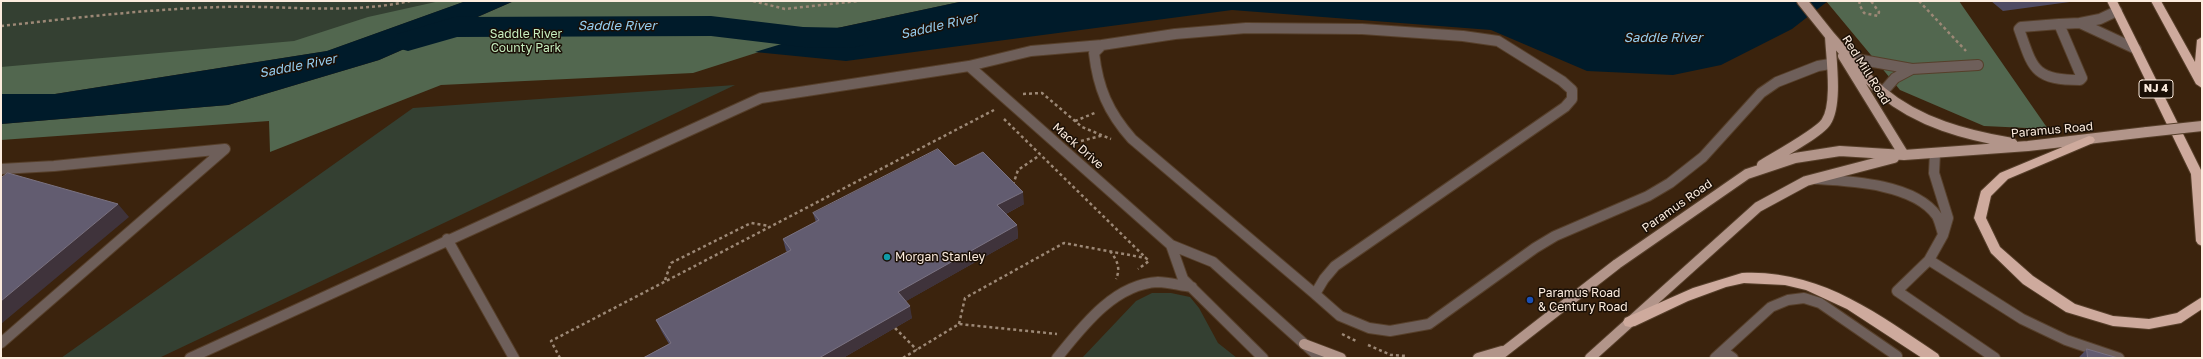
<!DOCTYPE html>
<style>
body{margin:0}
#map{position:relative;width:2203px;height:359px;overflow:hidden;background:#3b230d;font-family:"Golos Text",sans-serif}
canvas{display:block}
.frame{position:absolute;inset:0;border:2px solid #fcecde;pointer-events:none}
</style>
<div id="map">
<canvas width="2203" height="359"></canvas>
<div class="frame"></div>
</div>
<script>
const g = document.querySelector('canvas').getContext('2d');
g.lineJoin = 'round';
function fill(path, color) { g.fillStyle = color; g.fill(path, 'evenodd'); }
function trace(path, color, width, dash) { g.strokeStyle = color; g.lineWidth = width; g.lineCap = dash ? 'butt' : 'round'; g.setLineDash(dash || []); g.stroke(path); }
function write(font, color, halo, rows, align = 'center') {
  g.font = font + ' "Golos Text",sans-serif'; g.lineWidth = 3; g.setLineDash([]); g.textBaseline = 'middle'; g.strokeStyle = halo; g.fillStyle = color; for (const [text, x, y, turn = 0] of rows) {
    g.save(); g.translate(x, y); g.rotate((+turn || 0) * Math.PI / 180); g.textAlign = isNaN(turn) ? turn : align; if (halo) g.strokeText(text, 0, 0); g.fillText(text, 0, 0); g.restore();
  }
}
fill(new Path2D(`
 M 1,1 L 466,1 L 327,51 L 1,94 Z
 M 735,85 L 159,358 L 61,358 L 413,108 Z
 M 1152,293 L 1171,293 L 1190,297 L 1199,308 L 1218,343 L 1237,358 L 1082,358 L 1136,301 Z`), '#344032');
fill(new Path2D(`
 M 440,1 L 466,1 L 327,51 L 55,94 L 1,94 L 1,67 L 294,41 L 368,17 Z
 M 514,1 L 964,1 L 828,30 L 693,73 L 441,85 L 270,152 L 269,121 L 1,140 L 1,124 L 228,105 L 379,60 Z
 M 1826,1 L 1959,1 L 2048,129 L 1984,126 L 1900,90 Z`), '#52674f');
fill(new Path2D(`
 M 466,1 L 514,1 L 379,60 L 228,105 L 1,124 L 1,94 L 55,94 L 327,51 Z
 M 964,1 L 1828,1 L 1792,29 L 1721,65 L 1673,75 L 1587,71 L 1491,30 L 1232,10 L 846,61 L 755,52 L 828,30 Z`), '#001b2a');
fill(new Path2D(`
 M 711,16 L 803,27 L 852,28 L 863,31 L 868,38 L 863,45 L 852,48 L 803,47 L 711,36 L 457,37 L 408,51 L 397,48 L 392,41 L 397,34 L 455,17 Z`), '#001b2a');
const minor = new Path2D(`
 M 2117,11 L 2100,19 L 2080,23 L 2136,49
 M 2059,24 L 2082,78 L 2080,80 C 2033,80 2033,68 2019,29 L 2021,27 Z
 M 2059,24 L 2080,23
 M 1246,28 L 1362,29 L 1463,36 L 1498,41 L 1562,81 L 1572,90 L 1572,99 L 1565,107 L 1335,266 L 1324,279 L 1315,294 L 1132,139 C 1108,112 1098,88 1094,53 L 1102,45 L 1175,34 Z
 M 1851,58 L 1912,69 L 1978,65
 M 969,66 L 1171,245 L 1213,262 L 1320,358
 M 1882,93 L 1895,78 L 1912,69
 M 1935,153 L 1934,173 L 1948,218 L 1943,235 L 1929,260 L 1897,291 L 1995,358
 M 1,169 L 54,166 L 225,149 L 1,343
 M 1816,179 C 1851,181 1915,184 1937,216 C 1940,222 1941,228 1943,234
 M 447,239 L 514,358
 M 1171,245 L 1183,279 L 1263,358
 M 1929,260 L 2022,319 L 2066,340 L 2119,358
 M 1315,294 L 1340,316 L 1369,328 L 1390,331 L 1429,324 L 1535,248 L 1555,236 L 1648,196 L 1670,183 L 1703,157 L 1761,93 L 1777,82 L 1818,66 L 1830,64
 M 1723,351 L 1733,358
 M 190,358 L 761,98 L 969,66 L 1031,51 L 1102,45
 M 1057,358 C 1082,327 1114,284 1158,282 C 1169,282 1181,286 1192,287
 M 1715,358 L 1771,307 L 1788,300 L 1804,298 L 1820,303 L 1897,356`);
const major = new Path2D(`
 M 1802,1 L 1834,41
 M 1830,36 C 1847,55 1863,76 1882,92 C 1919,123 1966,135 2012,143
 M 1843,56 L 1904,155
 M 1762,165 C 1775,157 1819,133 1826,122 C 1838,104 1831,58 1830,36
 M 1304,344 L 1341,358
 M 1478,358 L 1502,351
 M 1496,358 L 1617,264 L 1747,174 L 1795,158 L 1840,151 L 1904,155 L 2028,146 L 2147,132
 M 1590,358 L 1758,207 L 1806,181 L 1894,158`);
const highway = new Path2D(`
 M 2107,1 L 2117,1 L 2202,172 L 2202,246 L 2198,244 L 2196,241 L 2191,174 Z
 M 2151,1 L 2161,1 L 2195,62 L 2197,40 L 2202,37 L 2202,88 L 2196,84 Z
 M 2089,136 L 2093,137 L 2095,140 L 2093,143 L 2008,179 L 1991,196 L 1986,218 L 2000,247 L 2033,276 L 2075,304 L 2113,316 L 2149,319 L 2177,313 L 2202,297 L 2202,309 L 2181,323 L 2149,329 L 2113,326 L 2066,312 L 2023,284 L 1991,253 L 1974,218 L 1981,191 L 2000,173 Z
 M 1742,273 C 1819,269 1877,313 1938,354 L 1940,358 L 1922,358 L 1847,309 L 1806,290 L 1785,285 L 1744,283 L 1726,287 L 1688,301 L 1635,326 L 1630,327 L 1625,326 L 1623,322 L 1625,318 L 1693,288 Z`);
trace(minor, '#563f2a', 12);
trace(major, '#563f2a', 12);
trace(highway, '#563f2a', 2);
trace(new Path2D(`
 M 753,1 L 785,9 L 858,1
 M 1860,1 L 1859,4 L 1864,13 L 1878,16 L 1879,12 L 1871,1
 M 1919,1 L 1966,51
 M 1,26 C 75,18 148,9 222,7 C 286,5 347,15 410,1
 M 1023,94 L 1042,93 L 1082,127 L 1111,139
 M 1004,119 L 1149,261 L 1138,269
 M 1075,121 L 1097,112
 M 1081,141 L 1104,135
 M 1013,185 L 1018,170 L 1040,155
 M 1110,251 C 1117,260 1121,268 1116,279
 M 665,280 L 671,263 L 751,223 L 769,226
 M 959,324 L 965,298 L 1064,243 L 1146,258
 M 895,328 L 917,350
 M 1342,334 L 1356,341
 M 1368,345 L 1391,355 L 1407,356
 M 560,358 L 551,341 L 994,110
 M 903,358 L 959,324 L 1057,334`), '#9c8876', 2.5, [3, 3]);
trace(minor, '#6e5f5a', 10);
trace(major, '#b2958a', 10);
fill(highway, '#ceaa9d');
const majorBridge = new Path2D(`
 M 2147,132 L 2202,126`);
trace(majorBridge, '#563f2a', 12, []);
trace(majorBridge, '#b2958a', 10);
fill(new Path2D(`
 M 1991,1 L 2077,1 L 2003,11 Z
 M 955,166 L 1024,204 L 1006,214 L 1017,225 L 1018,238 L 906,301 L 912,318 L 843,358 L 643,358 L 669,344 L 662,332 L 656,320 L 787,252 L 786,251 L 783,239 L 816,222 L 813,213 Z
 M 2087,349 L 2118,358 L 2078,358 Z`), '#4f4a62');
fill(new Path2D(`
 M 1023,192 L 1024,204 L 998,218 L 997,205 Z
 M 118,204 L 129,217 L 1,324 L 1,301 Z
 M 1017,225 L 1018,238 L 901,304 L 898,292 Z
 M 910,306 L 912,318 L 843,358 L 819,358 Z`), '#3f333b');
const building = new Path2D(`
 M 938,149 L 955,166 L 983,152 L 1023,192 L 997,205 L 1017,225 L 898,292 L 910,306 L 819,358 L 643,358 L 671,343 L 656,320 L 791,250 L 783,239 L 819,220 L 813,213 Z
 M 8,173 L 118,204 L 1,301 L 1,178 Z
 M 2087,349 L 2118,358 L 2088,358 Z`);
fill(building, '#625c70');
trace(building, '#7a7281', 1);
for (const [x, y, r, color] of [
 [887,257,4,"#0f9aa8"],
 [1530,300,4,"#1a4fb4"]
]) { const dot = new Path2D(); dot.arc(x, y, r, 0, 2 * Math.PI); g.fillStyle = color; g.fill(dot); trace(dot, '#1a0f06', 1.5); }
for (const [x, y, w] of [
 [2156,89,34]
]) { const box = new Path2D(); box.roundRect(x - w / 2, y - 9, w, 18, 3); g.fillStyle = '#1a0f06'; g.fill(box); trace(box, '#fcecde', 1); }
write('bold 11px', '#fcecde', null, [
 ["NJ 4",2156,89]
]);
write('12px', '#c6eebf', '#1a0f06', [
 ["Saddle River",526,34],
 ["County Park",526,48]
]);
write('12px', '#fcecde', '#1a0f06', [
 ["Red Mill Road",1866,70,58],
 ["Paramus Road",2052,130,-5],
 ["Mack Drive",1078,146,41],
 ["Paramus Road",1677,206,-35]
]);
write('12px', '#fcecde', '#1a0f06', [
 ["Morgan Stanley",895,257],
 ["Paramus Road",1538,293],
 ["& Century Road",1538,307]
], 'left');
write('italic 13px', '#94cdf0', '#1a0f06', [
 ["Saddle River",617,26],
 ["Saddle River",939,26,-13],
 ["Saddle River",1663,38],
 ["Saddle River",298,66,-11]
]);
</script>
